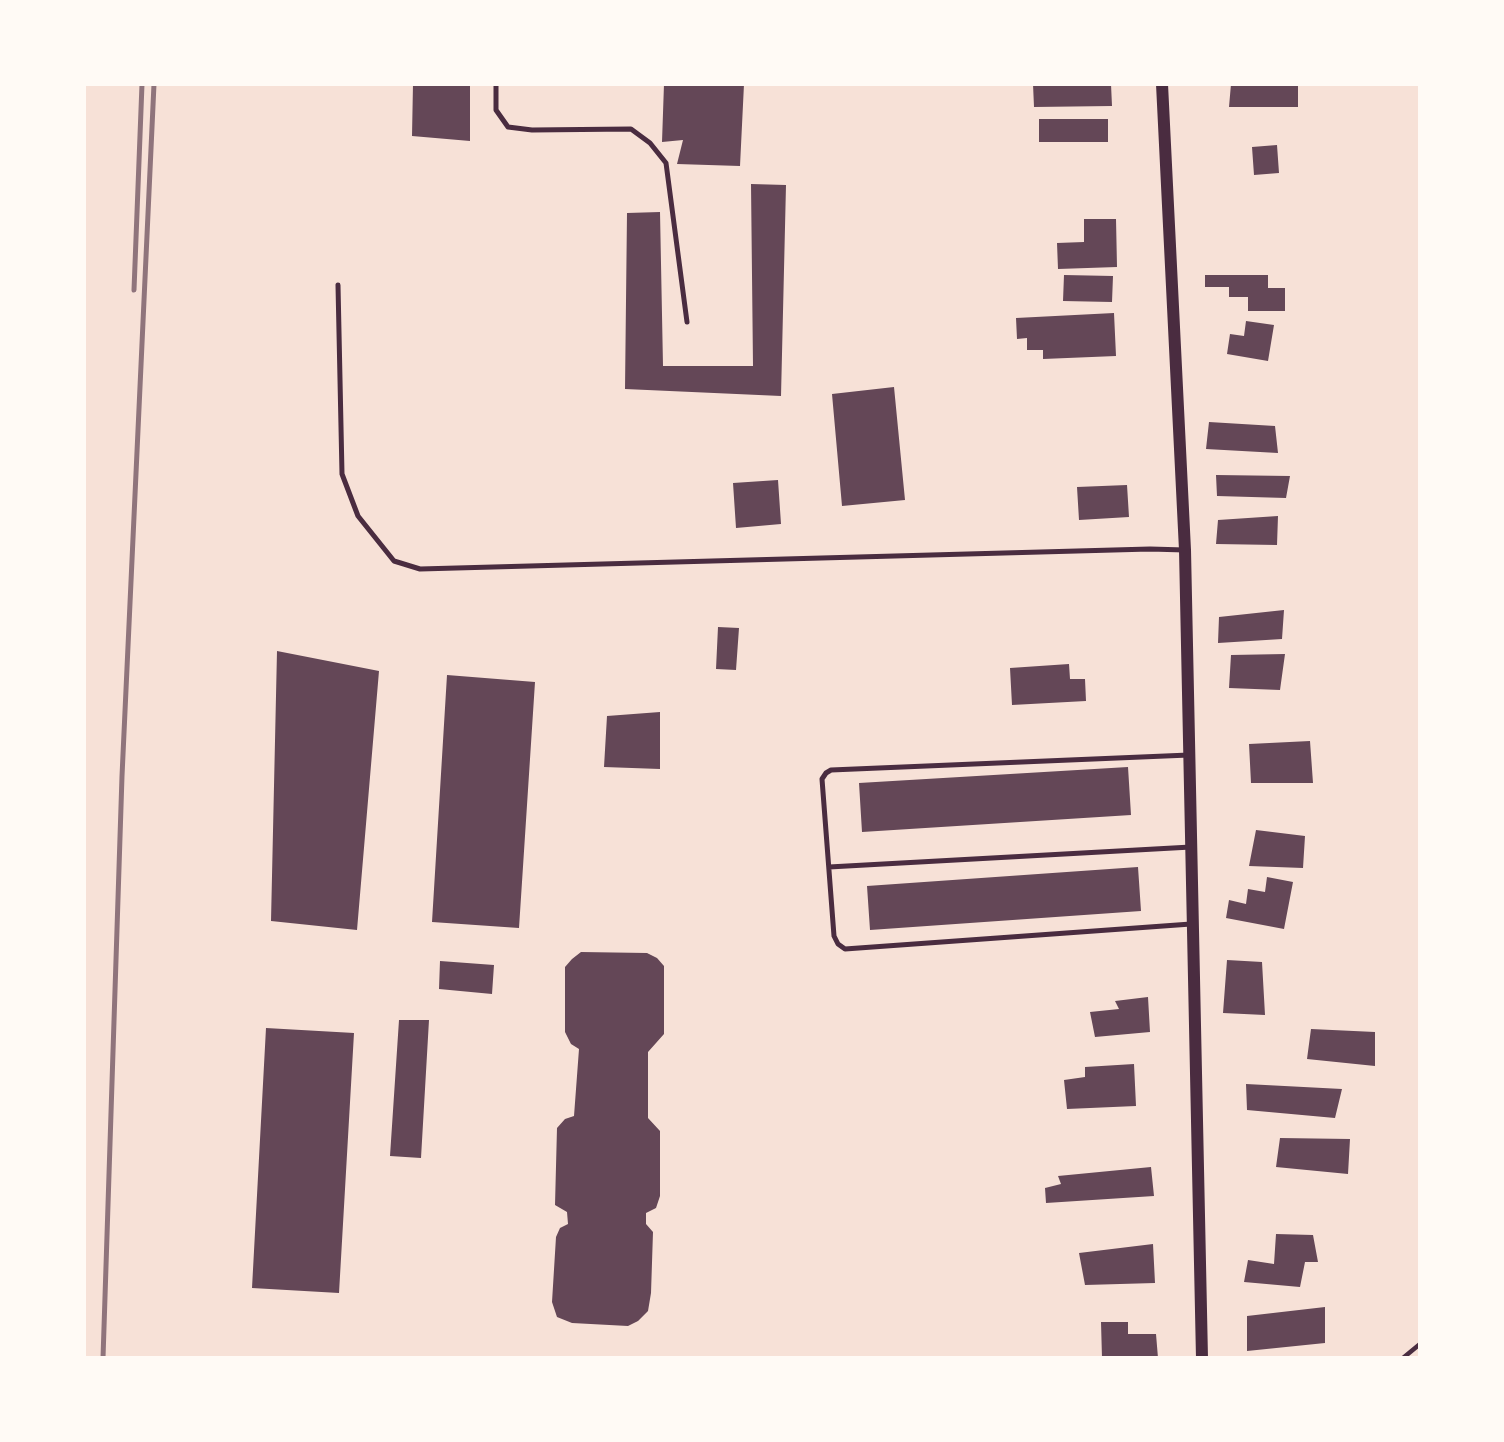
<!DOCTYPE html>
<style>
body{margin:0}
#map{position:relative;width:1504px;height:1442px;overflow:hidden;background:#f7e1d7;font-family:"Libre Baskerville",serif}
canvas{display:block}
.frame{position:absolute;inset:0;border:86px solid #fffaf5;pointer-events:none}
</style>
<div id="map">
<canvas width="1504" height="1442"></canvas>
<div class="frame"></div>
</div>
<script>
const g = document.querySelector('canvas').getContext('2d');
g.lineJoin = 'round';
function fill(path, color) { g.fillStyle = color; g.fill(path, 'evenodd'); }
function trace(path, color, width, dash) { g.strokeStyle = color; g.lineWidth = width; g.lineCap = dash ? 'butt' : 'round'; g.setLineDash(dash || []); g.stroke(path); }
fill(new Path2D(`
 M 413,84 L 470,84 L 470,141 L 412,136 Z
 M 664,84 L 744,84 L 740,166 L 677,164 L 683,140 L 662,142 Z
 M 1033,84 L 1111,84 L 1112,106 L 1034,107 Z
 M 1231,84 L 1298,84 L 1298,107 L 1229,107 Z
 M 1039,119 L 1108,119 L 1108,142 L 1039,142 Z
 M 1277,145 L 1279,173 L 1254,175 L 1252,147 Z
 M 751,184 L 786,185 L 781,396 L 625,389 L 627,213 L 660,212 L 663,366 L 753,366 Z
 M 1084,219 L 1116,219 L 1117,267 L 1058,269 L 1057,243 L 1084,242 Z
 M 1064,275 L 1113,276 L 1112,302 L 1063,301 Z
 M 1205,275 L 1268,275 L 1268,288 L 1285,288 L 1285,311 L 1248,311 L 1248,297 L 1229,297 L 1229,287 L 1205,287 Z
 M 1114,313 L 1116,356 L 1043,359 L 1043,350 L 1027,350 L 1027,338 L 1017,339 L 1016,318 Z
 M 1246,321 L 1274,325 L 1268,361 L 1227,354 L 1230,334 L 1244,336 Z
 M 894,387 L 905,500 L 842,506 L 832,394 Z
 M 1209,422 L 1275,426 L 1278,453 L 1206,449 Z
 M 1216,475 L 1290,476 L 1286,498 L 1217,496 Z
 M 778,480 L 781,524 L 736,528 L 733,483 Z
 M 1127,485 L 1129,517 L 1079,520 L 1077,487 Z
 M 1278,516 L 1277,545 L 1216,544 L 1218,520 Z
 M 1284,610 L 1282,639 L 1218,643 L 1219,617 Z
 M 718,627 L 739,628 L 736,670 L 716,669 Z
 M 277,651 L 379,671 L 357,930 L 271,921 Z
 M 1285,654 L 1280,690 L 1229,688 L 1231,655 Z
 M 1069,664 L 1070,679 L 1085,679 L 1086,701 L 1012,705 L 1010,668 Z
 M 447,675 L 535,682 L 519,928 L 432,922 Z
 M 660,712 L 660,769 L 604,767 L 607,716 Z
 M 1310,741 L 1313,783 L 1251,783 L 1249,744 Z
 M 1128,767 L 1131,815 L 862,832 L 859,783 Z
 M 1256,830 L 1305,836 L 1303,868 L 1249,866 Z
 M 1138,867 L 1141,911 L 870,930 L 867,886 Z
 M 1267,877 L 1293,882 L 1284,929 L 1226,918 L 1229,900 L 1246,904 L 1248,889 L 1265,892 Z
 M 581,952 L 647,953 L 657,958 L 664,966 L 664,1034 L 648,1052 L 648,1118 L 660,1131 L 660,1196 L 656,1208 L 646,1213 L 646,1224 L 653,1232 L 651,1293 L 648,1311 L 638,1321 L 628,1326 L 572,1323 L 557,1317 L 552,1302 L 556,1237 L 560,1228 L 568,1224 L 567,1212 L 555,1205 L 557,1128 L 565,1119 L 574,1116 L 579,1049 L 571,1044 L 565,1032 L 565,967 L 572,959 Z
 M 1227,960 L 1262,962 L 1265,1015 L 1223,1013 Z
 M 440,961 L 494,965 L 492,994 L 439,989 Z
 M 1148,997 L 1150,1032 L 1095,1037 L 1090,1012 L 1119,1009 L 1115,1001 Z
 M 399,1020 L 429,1020 L 421,1158 L 390,1156 Z
 M 266,1028 L 354,1033 L 339,1293 L 252,1288 Z
 M 1311,1029 L 1375,1032 L 1375,1066 L 1307,1059 Z
 M 1134,1064 L 1136,1106 L 1067,1109 L 1064,1080 L 1085,1077 L 1085,1067 Z
 M 1246,1084 L 1342,1089 L 1335,1118 L 1247,1110 Z
 M 1280,1138 L 1350,1139 L 1348,1174 L 1276,1167 Z
 M 1151,1167 L 1154,1196 L 1046,1203 L 1045,1188 L 1061,1184 L 1058,1176 Z
 M 1276,1234 L 1313,1235 L 1318,1262 L 1305,1262 L 1300,1287 L 1244,1282 L 1248,1260 L 1274,1264 Z
 M 1153,1244 L 1155,1283 L 1085,1285 L 1079,1253 Z
 M 1325,1307 L 1325,1343 L 1247,1351 L 1247,1316 Z
 M 1101,1322 L 1128,1322 L 1128,1334 L 1156,1334 L 1158,1358 L 1102,1358 Z`), '#644757');
trace(new Path2D(`
 M 1403,1358 L 1420,1344`), '#4a2c40', 4.5);
trace(new Path2D(`
 M 496,84 L 496,110 L 508,127 L 532,130 L 631,129 L 650,143 L 666,163 L 687,322
 M 338,285 L 342,474 L 358,516 L 394,561 L 420,569 L 1150,549 L 1185,550
 M 1189,755 L 831,770 L 826,773 L 822,779 L 834,936 L 838,944 L 845,949 L 1191,924
 M 829,867 L 1191,847`), '#4a2c40', 5);
trace(new Path2D(`
 M 1162,84 L 1185,550 L 1202,1358`), '#4a2c40', 12);
trace(new Path2D(`
 M 134,290 L 142,84
 M 103,1358 L 122,776 L 154,84`), '#8f747c', 5);
</script>
